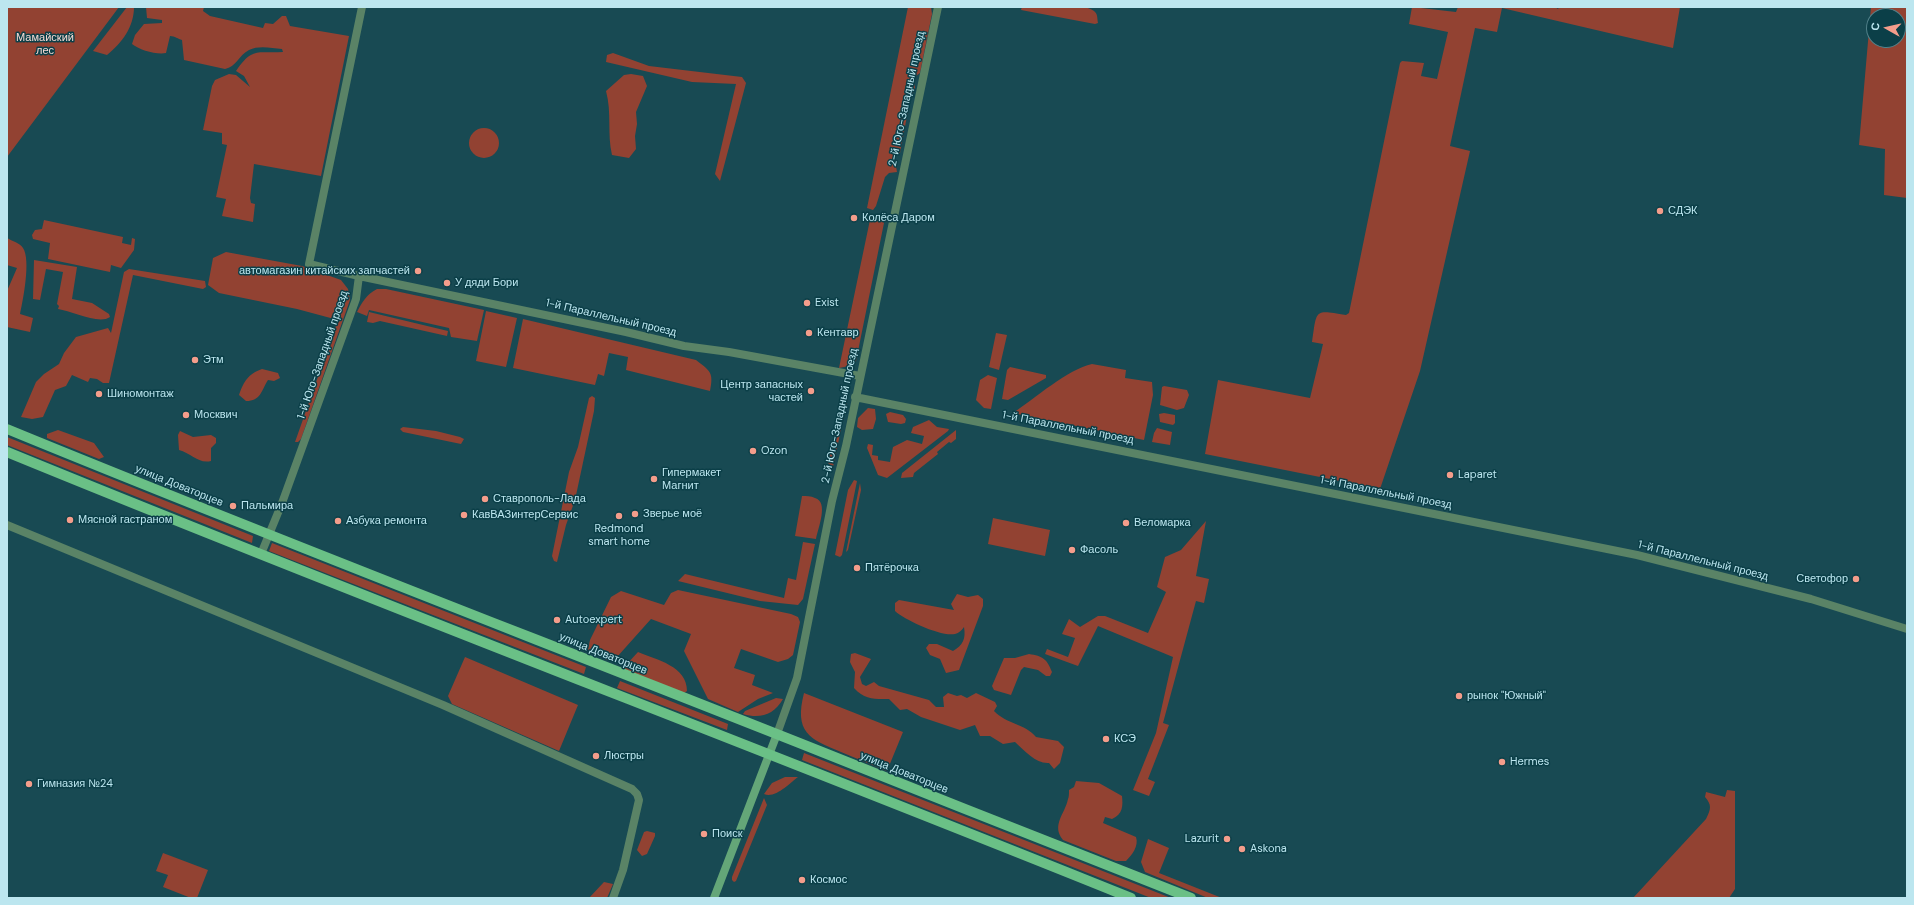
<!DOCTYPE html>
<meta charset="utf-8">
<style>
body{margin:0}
#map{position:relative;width:1914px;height:905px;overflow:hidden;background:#184a53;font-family:"DM Sans",sans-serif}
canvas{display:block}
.frame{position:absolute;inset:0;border:8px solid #bce6ef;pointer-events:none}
.north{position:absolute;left:1866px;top:8px;width:40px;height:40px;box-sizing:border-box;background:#0b3f48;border:1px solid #52828b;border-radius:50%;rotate:278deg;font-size:11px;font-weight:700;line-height:16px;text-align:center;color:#bce6ef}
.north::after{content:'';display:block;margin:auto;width:14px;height:18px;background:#f49d8b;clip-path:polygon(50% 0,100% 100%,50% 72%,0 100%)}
</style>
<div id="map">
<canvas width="1914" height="905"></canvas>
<div class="frame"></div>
<div class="north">С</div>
</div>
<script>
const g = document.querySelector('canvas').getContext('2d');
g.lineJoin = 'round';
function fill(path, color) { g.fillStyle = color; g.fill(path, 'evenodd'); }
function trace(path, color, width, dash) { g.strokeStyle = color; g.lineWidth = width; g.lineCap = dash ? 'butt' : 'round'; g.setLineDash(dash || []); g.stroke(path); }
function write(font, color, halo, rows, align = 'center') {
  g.font = font + ' "DM Sans",sans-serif'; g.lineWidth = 3; g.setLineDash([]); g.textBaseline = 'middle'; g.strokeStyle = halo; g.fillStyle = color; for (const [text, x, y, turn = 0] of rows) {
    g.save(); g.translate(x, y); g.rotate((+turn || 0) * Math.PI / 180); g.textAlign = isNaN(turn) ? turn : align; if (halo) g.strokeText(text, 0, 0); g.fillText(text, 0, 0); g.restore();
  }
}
fill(new Path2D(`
 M 7,7 L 119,7 L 7,157 Z
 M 127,7 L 134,7 C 134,27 122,43 107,55 L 93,51 Z
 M 146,7 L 204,7 L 203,11 L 210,16 L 263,28 L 265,23 L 273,24 L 282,16 L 286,16 L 290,26 L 349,36 L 321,176 L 254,164 L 250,198 L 251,203 L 255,204 L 253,222 L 222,216 L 226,199 L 216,197 L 227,145 L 222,144 L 222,133 L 203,130 L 212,86 L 215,80 L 229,74 L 236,75 L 250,87 L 244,76 L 236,71 C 253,46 258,54 283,52 L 282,49 C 271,48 259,45 249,50 C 239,55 236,67 225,69 L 184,60 L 182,40 C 178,39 175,36 170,36 L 166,53 C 157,55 139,50 132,44 L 135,35 L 144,24 L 162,23 L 162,20 L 147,18 Z
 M 908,7 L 931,7 L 932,14 L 920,73 L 913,78 L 915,88 L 910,100 L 900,153 L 894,156 L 897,172 L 889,173 L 885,177 L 876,206 L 873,210 L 867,208 Z
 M 1022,7 C 1038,7 1082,2 1094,11 C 1098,14 1097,18 1098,23 L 1095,24 L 1021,10 Z
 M 1412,7 L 1456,12 L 1458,7 L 1555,7 L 1558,9 L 1559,7 L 1680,7 L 1673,48 L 1502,8 L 1497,32 L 1475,28 L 1450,146 L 1470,151 L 1420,371 L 1380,489 L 1205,454 L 1218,380 L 1310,398 L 1323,344 L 1312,342 C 1317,310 1313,309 1346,315 L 1349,313 L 1400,63 L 1402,61 L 1424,63 L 1421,76 L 1437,79 L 1448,32 L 1409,24 Z
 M 1871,7 L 1907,7 L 1907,198 L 1884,195 L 1885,149 L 1859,145 ZM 1874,16 L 1898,16 L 1898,40 L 1874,40 Z
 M 613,53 L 649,66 L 742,77 L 746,83 L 720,181 L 715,174 L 736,84 L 692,82 L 606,62 L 607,55 Z
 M 631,74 L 643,76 L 647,86 L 636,112 L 637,124 L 635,136 L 636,149 L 629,158 L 612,155 C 607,134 612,113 606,91 L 624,75 Z
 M469 143a15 15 0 1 1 30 0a15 15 0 1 1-30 0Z
 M 871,215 L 882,218 L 884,223 L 856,361 L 849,366 L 839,368 Z
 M 44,220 L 123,237 L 122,243 L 131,245 L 132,238 L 135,239 L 134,250 L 121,268 L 111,265 L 110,272 L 48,259 L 50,243 L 33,239 L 32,235 L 35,230 L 42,229 Z
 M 7,238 C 12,241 20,243 23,248 C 31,260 23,300 20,314 L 33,318 L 30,332 L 7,327 L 7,291 L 17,268 L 7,265 Z
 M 226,252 L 302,266 L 341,280 L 348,289 L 350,300 L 301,439 L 298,442 L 295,442 L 338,320 L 297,309 L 219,293 L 208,285 L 213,258 Z
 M 34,260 L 77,267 L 72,299 L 92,303 L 109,314 L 110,317 C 99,325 72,311 58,309 L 59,306 L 57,304 L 63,272 L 46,269 L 40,300 L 33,299 Z
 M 129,269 L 205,281 L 206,287 L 203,289 L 133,275 L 109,383 L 103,383 L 97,379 L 90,378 L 88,382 L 72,375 L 66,386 L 55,390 L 43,417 L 32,419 L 21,417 L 36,382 L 44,374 L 59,364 L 64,353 L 76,337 L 108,328 L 111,333 L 124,272 Z
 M 377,289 L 386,289 L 484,310 L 477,341 L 451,337 L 449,328 L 369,310 L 367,316 L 357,312 C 363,301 366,295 377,289 Z
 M 486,311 L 517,318 L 506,367 L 476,361 Z
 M 369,312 L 448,331 L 447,336 L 380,321 L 373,323 L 367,322 Z
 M 523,319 L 696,360 C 710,371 714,372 710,391 L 626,370 L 628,357 L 609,353 L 604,376 L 598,374 L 595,385 L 513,368 Z
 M 996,333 L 1007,335 L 999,370 L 989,367 Z
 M 1092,364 L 1126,370 L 1125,378 L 1152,382 L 1153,395 L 1144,440 L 1013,413 C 1034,399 1068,369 1092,364 Z
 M 1010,367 L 1046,375 L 1046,378 L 1008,400 L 1002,399 L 1007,370 Z
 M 262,369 L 278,373 L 280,378 L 274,381 L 268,380 C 261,391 261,401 246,401 L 239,395 C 244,381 248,374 262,369 Z
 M 988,375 L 997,378 L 991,409 L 984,408 L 976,400 L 980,380 Z
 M 1164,386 L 1187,390 L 1189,395 L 1184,408 L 1177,410 L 1160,405 L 1162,387 Z
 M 844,393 L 848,395 L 847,402 L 833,467 L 828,463 Z
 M 592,396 L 595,398 L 594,411 L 575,500 L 566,525 L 557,562 L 554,561 L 552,556 L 569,472 L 578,447 L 589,398 Z
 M 868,408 L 875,409 L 876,419 L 873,429 L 862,430 L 857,427 L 858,418 Z
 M 890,412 L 903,415 L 906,419 L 905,423 L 901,424 L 888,422 L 886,414 Z
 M 1164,413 L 1175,415 L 1175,423 L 1173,425 L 1160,422 L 1159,414 Z
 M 929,420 L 937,427 L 949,429 L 948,431 L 887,478 L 878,475 L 867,448 L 868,444 L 873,445 L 872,455 L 878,456 L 878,460 L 890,462 L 893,447 L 907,440 L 922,444 L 924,436 L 911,433 L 913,427 Z
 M 403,427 L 436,431 L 460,437 L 464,439 L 461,444 L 403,432 L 400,429 Z
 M 1157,428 L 1172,432 L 1170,445 L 1152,442 L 1154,433 Z
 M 58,430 L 94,443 L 104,457 L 99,459 L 47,438 L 47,434 Z
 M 956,430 L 956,439 L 951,443 L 949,442 L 937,452 L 938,454 L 914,473 L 913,477 L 901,478 L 902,473 Z
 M 180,431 L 193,437 L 211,435 L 216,438 L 216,443 L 211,448 L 211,461 C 198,464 191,453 179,450 L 178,435 Z
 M 7,437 L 253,536 L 252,543 L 7,445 Z
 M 854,480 L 857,481 L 842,555 L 840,557 L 835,555 L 848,490 Z
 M 860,483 L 861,490 L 848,550 L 846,552 Z
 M 802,496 C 806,496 811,496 815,498 C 829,502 818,528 816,539 L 795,536 Z
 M 993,518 L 1050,530 L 1045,556 L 988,544 Z
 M 1206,521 L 1196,576 L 1209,579 L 1204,603 L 1196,601 L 1163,723 L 1169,725 L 1148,779 L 1155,782 L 1149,796 L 1133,790 L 1156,733 L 1173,657 L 1098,626 L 1078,666 L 1045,654 L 1047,649 L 1068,657 L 1075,638 L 1062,634 L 1069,619 L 1080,627 L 1098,616 L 1105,616 L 1148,633 L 1166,592 L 1157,587 L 1165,557 L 1181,550 Z
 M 803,542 L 815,544 L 803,599 L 798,605 L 760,601 L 678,581 L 685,574 L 784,598 L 788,578 L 796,580 Z
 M 272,543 L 586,667 L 584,674 L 269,551 Z
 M 678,590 L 791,614 L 798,617 L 800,622 L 793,655 L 788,659 L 778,662 L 741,649 L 734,668 L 755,675 L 752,685 L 773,693 L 758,699 L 738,712 L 708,699 L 684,651 L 691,634 L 651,619 L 617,657 L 607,660 L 588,650 L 590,640 L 611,597 L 621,591 L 664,605 L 671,593 Z
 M 957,594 L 968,597 L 978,595 L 983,599 L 983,606 L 959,670 L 946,673 L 940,659 L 930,655 L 926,648 L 929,644 L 937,644 L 953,651 C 963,645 966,639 964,627 C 962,630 959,633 955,634 C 941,637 905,620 895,611 L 895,603 L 899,600 L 954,610 L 951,604 Z
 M 638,652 C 657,660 687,666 687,691 L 684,693 L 624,669 L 626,665 Z
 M 855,653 L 871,659 L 860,677 L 862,684 L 866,686 L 874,682 L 879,686 L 929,700 L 936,707 L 944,707 L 943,697 L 948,693 L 957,696 L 961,695 L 967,698 L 976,693 L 995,702 L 997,706 L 994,711 C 1006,724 1026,724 1036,737 L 1058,741 L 1064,747 L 1060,763 L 1054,769 L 1049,763 C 1036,764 1025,751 1015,742 L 1003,744 L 990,736 L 980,736 L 975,725 L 960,730 L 921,717 L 907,709 L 900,710 L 889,699 C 874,699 865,700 854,688 L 855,672 L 850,662 L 851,654 Z
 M 1029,654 C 1043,656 1047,659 1052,672 L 1050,676 L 1046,676 L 1038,670 L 1024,667 L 1021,670 L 1011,695 L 994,690 L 992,686 L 1004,658 L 1015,658 Z
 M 465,657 L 578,705 L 559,751 L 452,704 L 448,696 Z
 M 620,681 L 728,724 L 727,730 L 617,688 Z
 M 804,693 L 903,732 L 887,771 C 872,765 856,758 841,752 C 809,739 794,732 804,693 Z
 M 776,698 L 783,699 C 774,715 760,719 743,714 L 745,711 Z
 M 804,753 L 1171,898 L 1151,898 L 802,760 Z
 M 785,777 L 798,777 C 790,783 775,799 764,794 L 772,783 Z
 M 1076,781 L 1099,783 L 1122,796 C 1123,806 1123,814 1112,819 L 1105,817 L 1103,823 L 1136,837 C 1139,846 1132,855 1126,861 L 1116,861 L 1063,840 C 1051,825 1065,814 1068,799 C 1069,797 1069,793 1069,790 L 1074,787 Z
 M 1727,790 L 1735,791 L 1735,889 L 1729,898 L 1633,898 L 1706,819 C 1711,809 1712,805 1705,797 L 1706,792 L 1725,797 Z
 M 764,798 L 767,805 L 736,881 L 734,882 L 732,880 L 732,877 Z
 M 647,831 L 655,833 L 655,836 L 647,854 L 642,856 L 637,850 L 644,832 Z
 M 1148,839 L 1169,848 L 1159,873 L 1222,898 L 1208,898 L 1145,872 L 1141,862 Z
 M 163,853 L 208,870 L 197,898 L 191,898 L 163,887 L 168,875 L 156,871 Z
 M 604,882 L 613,884 L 607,898 L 589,898 Z`), '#924232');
trace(new Path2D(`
 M 359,276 L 626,332 L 684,346 L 729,352 L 860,376
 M 855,397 L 1637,555 L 1811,599 L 1907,629
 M 7,525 L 443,705 L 632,789 L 637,794 L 639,800 L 623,870 L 613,898
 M 261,554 L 282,503 L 356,299 L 359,276 L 309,264 L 362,7
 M 777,734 L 797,678 L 832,501 L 846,446 L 938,7`), '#5a8366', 8);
trace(new Path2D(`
 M 714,898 L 777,734`), '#64a678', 8);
trace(new Path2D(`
 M 7,429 C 277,540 550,644 822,752 C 945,801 1067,850 1191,898
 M 7,452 C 380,605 757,747 1131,898`), '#6ac086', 10);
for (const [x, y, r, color] of [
 [1660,211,4,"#f49d8b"],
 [854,218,4,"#f49d8b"],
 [418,271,4,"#f49d8b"],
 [447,283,4,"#f49d8b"],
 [807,303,4,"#f49d8b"],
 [809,333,4,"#f49d8b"],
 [195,360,4,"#f49d8b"],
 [811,391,4,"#f49d8b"],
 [99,394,4,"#f49d8b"],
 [186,415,4,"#f49d8b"],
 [753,451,4,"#f49d8b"],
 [1450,475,4,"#f49d8b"],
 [654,479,4,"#f49d8b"],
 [485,499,4,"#f49d8b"],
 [233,506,4,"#f49d8b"],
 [635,514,4,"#f49d8b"],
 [464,515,4,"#f49d8b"],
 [619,516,4,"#f49d8b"],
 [70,520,4,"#f49d8b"],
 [338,521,4,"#f49d8b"],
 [1126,523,4,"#f49d8b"],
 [1072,550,4,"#f49d8b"],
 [857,568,4,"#f49d8b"],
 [1856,579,4,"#f49d8b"],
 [557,620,4,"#f49d8b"],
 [1459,696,4,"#f49d8b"],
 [1106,739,4,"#f49d8b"],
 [596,756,4,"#f49d8b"],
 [1502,762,4,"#f49d8b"],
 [29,784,4,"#f49d8b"],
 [704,834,4,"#f49d8b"],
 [1227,839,4,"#f49d8b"],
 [1242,849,4,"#f49d8b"],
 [802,880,4,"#f49d8b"]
]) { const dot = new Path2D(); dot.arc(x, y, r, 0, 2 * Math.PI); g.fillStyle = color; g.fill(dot); trace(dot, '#0b3f48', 1.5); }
write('11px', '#f8dbd4', '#0b3f48', [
 ["Мамайский",45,38],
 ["лес",45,51]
]);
write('11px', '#bce6ef', '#0b3f48', [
 ["2-й Юго-Западный проезд",907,99,-78],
 ["1-й Параллельный проезд",611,318,13],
 ["1-й Юго-Западный проезд",323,355,-71],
 ["2-й Юго-Западный проезд",840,416,-78],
 ["1-й Параллельный проезд",1068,428,11],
 ["улица Доваторцев",179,486,22],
 ["1-й Параллельный проезд",1386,493,11],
 ["1-й Параллельный проезд",1703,561,14],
 ["улица Доваторцев",603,654,22],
 ["улица Доваторцев",904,773,22]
]);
write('11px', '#bce6ef', '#0b3f48', [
 ["СДЭК",1668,211],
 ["Колёса Даром",862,218],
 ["автомагазин китайских запчастей",410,271,"right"],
 ["У дяди Бори",455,283],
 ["Exist",815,303],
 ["Кентавр",817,333],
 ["Этм",203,360],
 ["Центр запасных",803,385,"right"],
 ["частей",803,398,"right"],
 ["Шиномонтаж",107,394],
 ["Москвич",194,415],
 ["Ozon",761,451],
 ["Гипермакет",662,473],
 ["Магнит",662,486],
 ["Laparet",1458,475],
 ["Ставрополь-Лада",493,499],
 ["Пальмира",241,506],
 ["Зверье моё",643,514],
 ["КавВАЗинтерСервис",472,515],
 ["Мясной гастраном",78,520],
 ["Азбука ремонта",346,521],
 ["Веломарка",1134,523],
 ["Redmond",619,529,"center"],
 ["smart home",619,542,"center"],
 ["Фасоль",1080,550],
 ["Пятёрочка",865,568],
 ["Светофор",1848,579,"right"],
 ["Autoexpert",565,620],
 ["рынок \"Южный\"",1467,696],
 ["КСЭ",1114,739],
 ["Люстры",604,756],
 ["Hermes",1510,762],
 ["Гимназия №24",37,784],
 ["Поиск",712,834],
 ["Lazurit",1219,839,"right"],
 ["Askona",1250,849],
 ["Космос",810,880]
], 'left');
</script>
